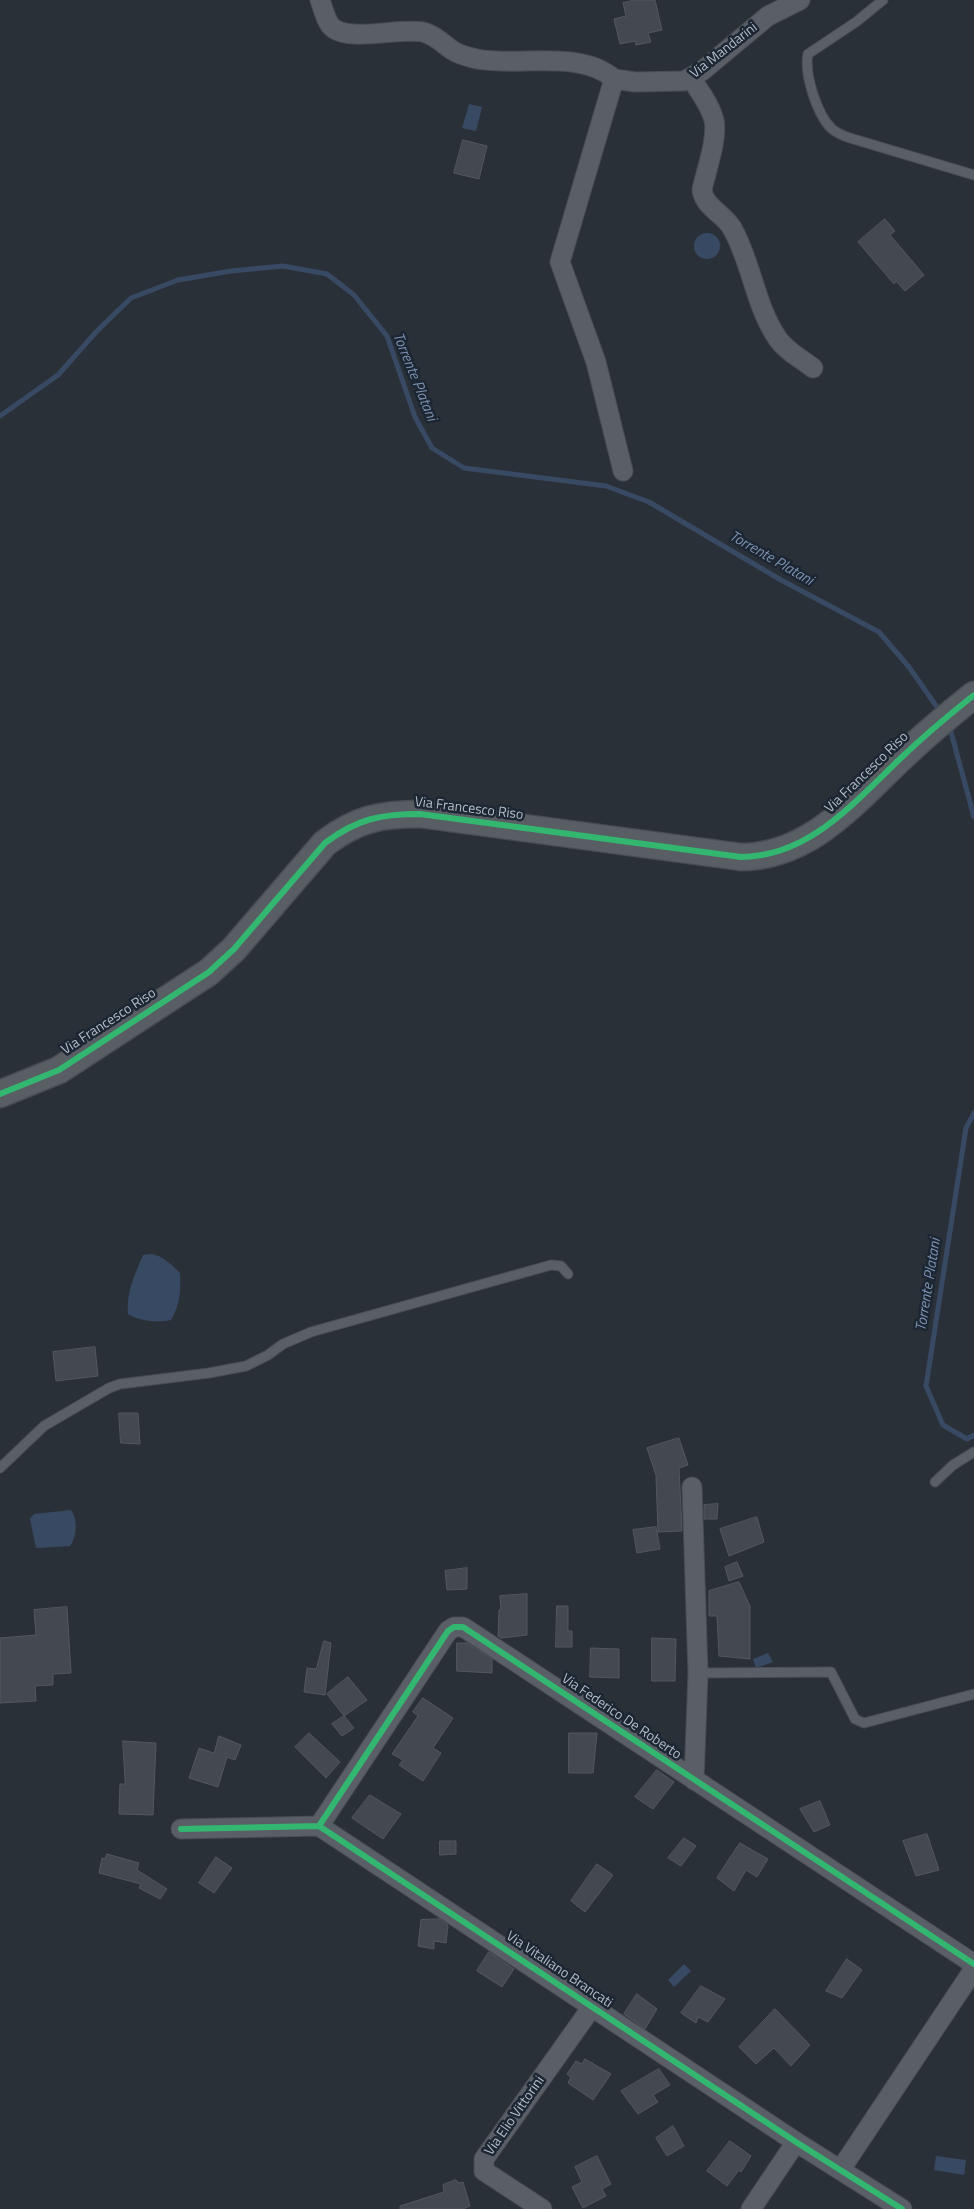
<!DOCTYPE html>
<style>
body{margin:0}
canvas{display:block;background:#2a3038}
</style>
<canvas width="974" height="2209"></canvas>
<script>
const g = document.querySelector('canvas').getContext('2d');
g.lineJoin = 'round';
function fill(path, color) { g.fillStyle = color; g.fill(path, 'evenodd'); }
function trace(path, color, width, dash) { g.strokeStyle = color; g.lineWidth = width; g.lineCap = dash ? 'butt' : 'round'; g.setLineDash(dash || []); g.stroke(path); }
function write(font, color, halo, rows, align = 'center') {
  g.font = font + ' "Titillium Web",sans-serif'; g.lineWidth = 5; g.setLineDash([]); g.textBaseline = 'middle'; g.strokeStyle = halo; g.fillStyle = color; for (const [text, x, y, turn = 0] of rows) {
    g.save(); g.translate(x, y); g.rotate((+turn || 0) * Math.PI / 180); g.textAlign = isNaN(turn) ? turn : align; if (halo) g.strokeText(text, 0, 0); g.fillText(text, 0, 0); g.restore();
  }
}
fill(new Path2D(`
 M 469,104 L 482,107 L 476,131 L 462,128 Z
 M694 246a13 13 0 1 1 26 0a13 13 0 1 1-26 0Z
 M 151,1254 C 162,1255 172,1265 180,1273 C 181,1290 180,1305 171,1320 C 159,1323 138,1321 128,1314 C 126,1292 135,1274 143,1255 Z
 M 71,1510 C 78,1519 77,1537 70,1546 L 36,1548 L 30,1519 L 34,1514 Z
 M 768,1653 L 773,1662 L 756,1668 L 753,1659 Z
 M 684,1964 L 691,1971 L 674,1987 L 668,1980 Z
 M 936,2156 L 966,2160 L 964,2175 L 934,2170 Z`), '#384963');
trace(new Path2D(`
 M 0,416 L 58,375 L 97,331 L 131,298 L 178,280 L 231,271 L 283,266 L 327,274 L 354,295 L 387,336 L 415,417 L 432,448 L 464,468 L 606,486 L 649,502 L 781,580 L 879,632 L 909,667 L 939,710
 M 951,732 L 974,817
 M 974,1113 L 966,1128 L 926,1386 L 943,1425 L 967,1439 L 974,1435`), '#384963', 5);
const building = new Path2D(`
 M 635,0 L 655,0 L 662,30 L 648,33 L 651,42 L 636,45 L 635,41 L 620,44 L 614,19 L 626,16 L 623,3 Z
 M 463,140 L 487,146 L 479,179 L 454,173 Z
 M 885,219 L 895,231 L 890,235 L 924,275 L 905,291 L 896,281 L 894,284 L 858,242 Z
 M 95,1347 L 98,1376 L 56,1381 L 53,1352 Z
 M 119,1413 L 138,1413 L 140,1444 L 121,1443 Z
 M 679,1438 L 688,1465 L 679,1468 L 682,1531 L 658,1532 L 656,1475 L 647,1448 Z
 M 718,1504 L 717,1519 L 704,1519 L 704,1505 Z
 M 757,1517 L 764,1542 L 729,1556 L 720,1529 Z
 M 656,1527 L 660,1549 L 637,1553 L 633,1530 Z
 M 737,1562 L 743,1576 L 729,1581 L 725,1567 Z
 M 467,1568 L 467,1589 L 447,1590 L 445,1571 Z
 M 739,1582 L 750,1606 L 750,1659 L 719,1656 L 717,1616 L 709,1616 L 709,1591 Z
 M 527,1594 L 527,1635 L 501,1638 L 498,1636 L 499,1610 L 501,1609 L 500,1596 Z
 M 557,1606 L 568,1606 L 568,1631 L 572,1631 L 572,1647 L 556,1647 Z
 M 67,1607 L 71,1673 L 53,1674 L 53,1685 L 35,1686 L 36,1701 L 0,1703 L 0,1638 L 36,1635 L 34,1610 Z
 M 652,1638 L 676,1639 L 675,1681 L 652,1681 Z
 M 324,1641 L 331,1643 L 325,1695 L 304,1692 L 307,1668 L 316,1669 Z
 M 457,1643 L 467,1643 L 492,1659 L 492,1673 L 457,1671 Z
 M 591,1648 L 619,1649 L 619,1678 L 590,1677 Z
 M 348,1677 L 367,1700 L 344,1716 L 327,1694 Z
 M 423,1698 L 453,1718 L 433,1748 L 441,1753 L 423,1781 L 399,1765 L 403,1760 L 392,1754 L 418,1716 L 413,1712 Z
 M 344,1716 L 354,1728 L 342,1736 L 332,1724 Z
 M 309,1733 L 340,1762 L 326,1778 L 295,1747 Z
 M 569,1733 L 597,1733 L 593,1773 L 569,1773 Z
 M 219,1736 L 241,1745 L 235,1760 L 227,1757 L 218,1787 L 189,1778 L 199,1748 L 214,1753 Z
 M 123,1741 L 156,1743 L 153,1815 L 119,1814 L 120,1784 L 125,1784 Z
 M 657,1770 L 674,1782 L 653,1809 L 635,1797 Z
 M 370,1795 L 401,1814 L 383,1839 L 352,1818 Z
 M 820,1801 L 830,1825 L 814,1832 L 800,1809 Z
 M 927,1834 L 939,1870 L 916,1876 L 903,1841 Z
 M 684,1838 L 696,1846 L 681,1866 L 668,1858 Z
 M 440,1841 L 456,1841 L 456,1854 L 440,1855 Z
 M 740,1843 L 768,1859 L 757,1877 L 746,1870 L 734,1891 L 717,1878 Z
 M 107,1854 L 139,1863 L 137,1870 L 167,1889 L 160,1899 L 139,1888 L 141,1884 L 99,1873 L 102,1858 L 105,1859 Z
 M 216,1857 L 232,1868 L 214,1893 L 199,1883 Z
 M 597,1864 L 613,1875 L 585,1912 L 571,1901 Z
 M 440,1919 L 448,1925 L 446,1943 L 434,1941 L 434,1949 L 418,1946 L 421,1920 Z
 M 489,1952 L 514,1969 L 502,1987 L 477,1971 Z
 M 847,1959 L 862,1970 L 842,1998 L 826,1991 Z
 M 701,1986 L 725,1999 L 708,2022 L 698,2017 L 696,2023 L 681,2013 Z
 M 637,1994 L 657,2009 L 645,2029 L 624,2014 Z
 M 775,2009 L 810,2045 L 791,2066 L 774,2048 L 756,2064 L 739,2047 Z
 M 585,2059 L 611,2074 L 593,2100 L 568,2083 L 571,2077 L 567,2074 L 576,2061 L 582,2064 Z
 M 659,2069 L 670,2085 L 653,2095 L 658,2102 L 638,2114 L 621,2091 Z
 M 673,2126 L 684,2146 L 667,2156 L 656,2138 Z
 M 730,2141 L 751,2156 L 741,2172 L 739,2170 L 727,2186 L 707,2171 Z
 M 597,2156 L 611,2184 L 602,2189 L 606,2196 L 583,2208 L 572,2187 L 582,2182 L 575,2167 Z
 M 456,2180 L 459,2183 L 463,2182 L 470,2206 L 463,2209 L 400,2209 L 400,2206 L 444,2192 L 443,2185 Z`);
fill(building, '#444950');
trace(building, '#52575f', 1);
const lane = new Path2D(`
 M 883,0 L 856,22 L 808,54 C 804,74 817,115 832,129 C 837,133 844,136 850,138 L 974,175
 M 0,1468 L 44,1426 L 109,1388 L 120,1384 L 209,1373 L 246,1366 L 268,1355 L 283,1344 L 311,1332 L 551,1265 L 561,1266 L 568,1274
 M 935,1482 L 953,1465 L 974,1452
 M 698,1673 L 831,1672 L 855,1719 L 864,1723 L 974,1694`);
const street = new Path2D(`
 M 320,0 C 323,8 325,18 330,25 C 345,44 398,27 423,32 C 435,35 442,43 452,50 C 459,55 468,57 477,59 C 519,67 580,49 614,79
 M 691,78 C 699,91 710,104 714,120 C 718,138 706,171 702,190 C 705,208 723,213 732,228 C 752,263 755,306 778,339 C 786,351 802,359 813,368
 M 614,79 L 560,262 L 596,362 L 623,471
 M 614,79 L 635,82 L 684,81 L 702,71 L 768,16 L 800,0
 M 692,1487 L 698,1673 L 694,1780
 M 319,1826 L 448,1631 L 454,1627 L 463,1627 L 974,1964
 M 181,1829 L 319,1826 L 796,2142 L 902,2209
 M 841,2169 L 974,1969
 M 542,2209 L 484,2171 L 484,2159 L 592,2007
 M 751,2209 L 796,2142`);
const secondary = new Path2D(`
 M 0,1094 L 59,1070 L 209,972 L 234,949 L 325,843 C 357,819 380,814 420,814 L 741,857 C 810,857 855,801 902,757 C 925,735 949,715 974,695`);
trace(lane, '#484c53', 11);
trace(street, '#484c53', 21);
trace(secondary, '#484c53', 29);
trace(lane, '#5a5e66', 9);
trace(street, '#5a5e66', 19);
trace(secondary, '#595d64', 26);
trace(new Path2D(`
 M 0,1094 L 59,1070 L 209,972 L 234,949 L 325,843 C 357,819 380,814 420,814 L 741,857 C 810,857 855,801 902,757 C 925,735 949,715 974,695
 M 319,1826 L 448,1631 L 454,1627 L 463,1627 L 974,1964
 M 181,1829 L 319,1826 L 796,2142 L 902,2209`), '#33b770', 6);
write('14px', '#b4bcc9', '#1d2633', [
 ["Via Mandarini",724,51,-38],
 ["Via Francesco Riso",867,773,-44],
 ["Via Francesco Riso",469,809,7],
 ["Via Francesco Riso",109,1022,-33],
 ["Via Federico De Roberto",621,1717,34],
 ["Via Vitaliano Brancati",559,1970,34],
 ["Via Elio Vittorini",515,2116,-55]
]);
write('italic 15px', '#7c92b1', '#1d2633', [
 ["Torrente Platani",414,377,68],
 ["Torrente Platani",771,559,30],
 ["Torrente Platani",929,1285,-81]
]);
</script>
